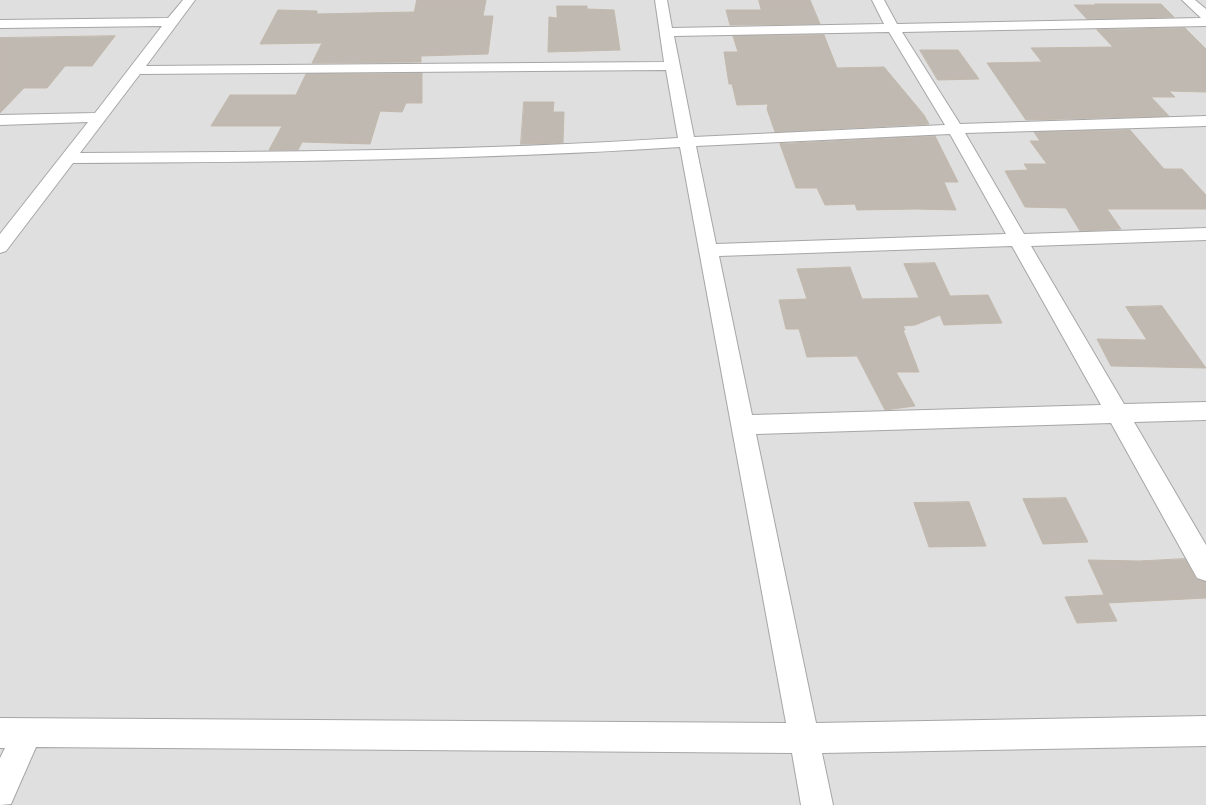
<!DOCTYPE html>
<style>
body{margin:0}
canvas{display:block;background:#f2f0e9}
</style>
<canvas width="1206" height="805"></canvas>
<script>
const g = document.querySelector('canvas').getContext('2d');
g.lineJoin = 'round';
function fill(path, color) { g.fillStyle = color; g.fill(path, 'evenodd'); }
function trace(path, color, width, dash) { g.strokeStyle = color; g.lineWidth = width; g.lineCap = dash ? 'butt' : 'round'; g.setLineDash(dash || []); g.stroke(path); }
fill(new Path2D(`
 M 0,0 L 1206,0 L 1206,805 L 0,805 Z`), '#e0dfdf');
const building = new Path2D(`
 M 417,0 L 486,0 L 483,16 L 493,16 L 488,54 L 421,56 L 421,62 L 312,63 L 322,43 L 260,44 L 278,10 L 317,11 L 317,14 L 414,12 Z
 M 759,0 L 810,0 L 820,24 L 730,25 L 726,10 L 761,10 Z
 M 1095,4 L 1161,4 L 1174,17 L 1087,19 L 1074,5 L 1096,5 Z
 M 557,6 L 587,6 L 587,9 L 614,10 L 620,50 L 548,52 L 549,17 L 557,18 Z
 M 1185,28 L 1206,49 L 1206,92 L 1169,91 L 1175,97 L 1151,97 L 1169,116 L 1026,120 L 987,63 L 1042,62 L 1031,48 L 1113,47 L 1097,30 Z
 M 824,35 L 837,68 L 884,67 L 924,115 L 929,124 L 775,132 L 767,109 L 768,104 L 737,105 L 732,84 L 729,84 L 724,52 L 738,52 L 733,36 Z
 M 115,36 L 92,66 L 65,66 L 47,88 L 24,88 L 0,113 L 0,38 Z
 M 920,50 L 958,50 L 979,79 L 938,80 Z
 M 422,73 L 422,103 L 406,103 L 402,112 L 380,111 L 370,144 L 302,142 L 298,150 L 269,150 L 282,126 L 211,126 L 230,95 L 296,95 L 306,74 Z
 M 524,102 L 554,102 L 553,112 L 564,112 L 563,143 L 521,144 Z
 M 1130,130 L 1164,169 L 1182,169 L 1206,195 L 1206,209 L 1107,209 L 1121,229 L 1080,231 L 1066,208 L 1025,207 L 1005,171 L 1028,170 L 1024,164 L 1047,164 L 1030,141 L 1040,141 L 1034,132 Z
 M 935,136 L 958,182 L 944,182 L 956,210 L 916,209 L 857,210 L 855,204 L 825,205 L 817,188 L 796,188 L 780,144 Z
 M 935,263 L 950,296 L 988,295 L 1002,323 L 944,325 L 940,315 L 915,325 L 903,326 L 905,330 L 903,330 L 919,372 L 896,372 L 915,406 L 885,410 L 857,356 L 807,357 L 799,329 L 786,329 L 779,300 L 807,299 L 797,269 L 850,267 L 862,299 L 919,298 L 904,264 Z
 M 1162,306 L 1206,368 L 1111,366 L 1097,339 L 1147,340 L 1126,307 Z
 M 1066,498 L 1088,542 L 1043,544 L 1023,499 Z
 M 969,502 L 986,546 L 929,547 L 914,503 Z
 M 1185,559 L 1196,579 L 1206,582 L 1206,598 L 1108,603 L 1117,621 L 1077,623 L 1065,597 L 1104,595 L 1088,560 L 1139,561 Z`);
fill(building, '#bfb9b2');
trace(building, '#c3b9ac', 1);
const minor = new Path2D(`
 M 183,0 L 195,0 L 146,66 L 664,62 L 655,0 L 667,0 L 672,28 L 884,24 L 872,0 L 884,0 L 897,24 L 1201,18 L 1182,0 L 1195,0 L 1206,9 L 1206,26 L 902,32 L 960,124 L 1206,116 L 1206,126 L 965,133 L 1024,234 L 1206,228 L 1206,240 L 1031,246 L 1124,404 L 1206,402 L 1206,420 L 1134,422 L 1206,545 L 1206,581 L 1197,578 L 1111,423 L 756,434 L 816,723 L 1206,716 L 1206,746 L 822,753 L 833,805 L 801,805 L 792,753 L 36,747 L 11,804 L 0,805 L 0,758 L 5,748 L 0,748 L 0,718 L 786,723 L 680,147 C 478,160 275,162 73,163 L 6,251 L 0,253 L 0,234 L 88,122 L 0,125 L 0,115 L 95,113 L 162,26 L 0,28 L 0,20 L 168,18 ZM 889,32 L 945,125 L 694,137 L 674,36 ZM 666,70 L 678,138 C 479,151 280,152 80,153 L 140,74 ZM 950,134 L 1006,234 L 716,244 L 696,146 ZM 1012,246 L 1101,405 L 752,415 L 719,256 Z`);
trace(minor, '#a6a6a6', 2);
fill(minor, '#fff');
</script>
